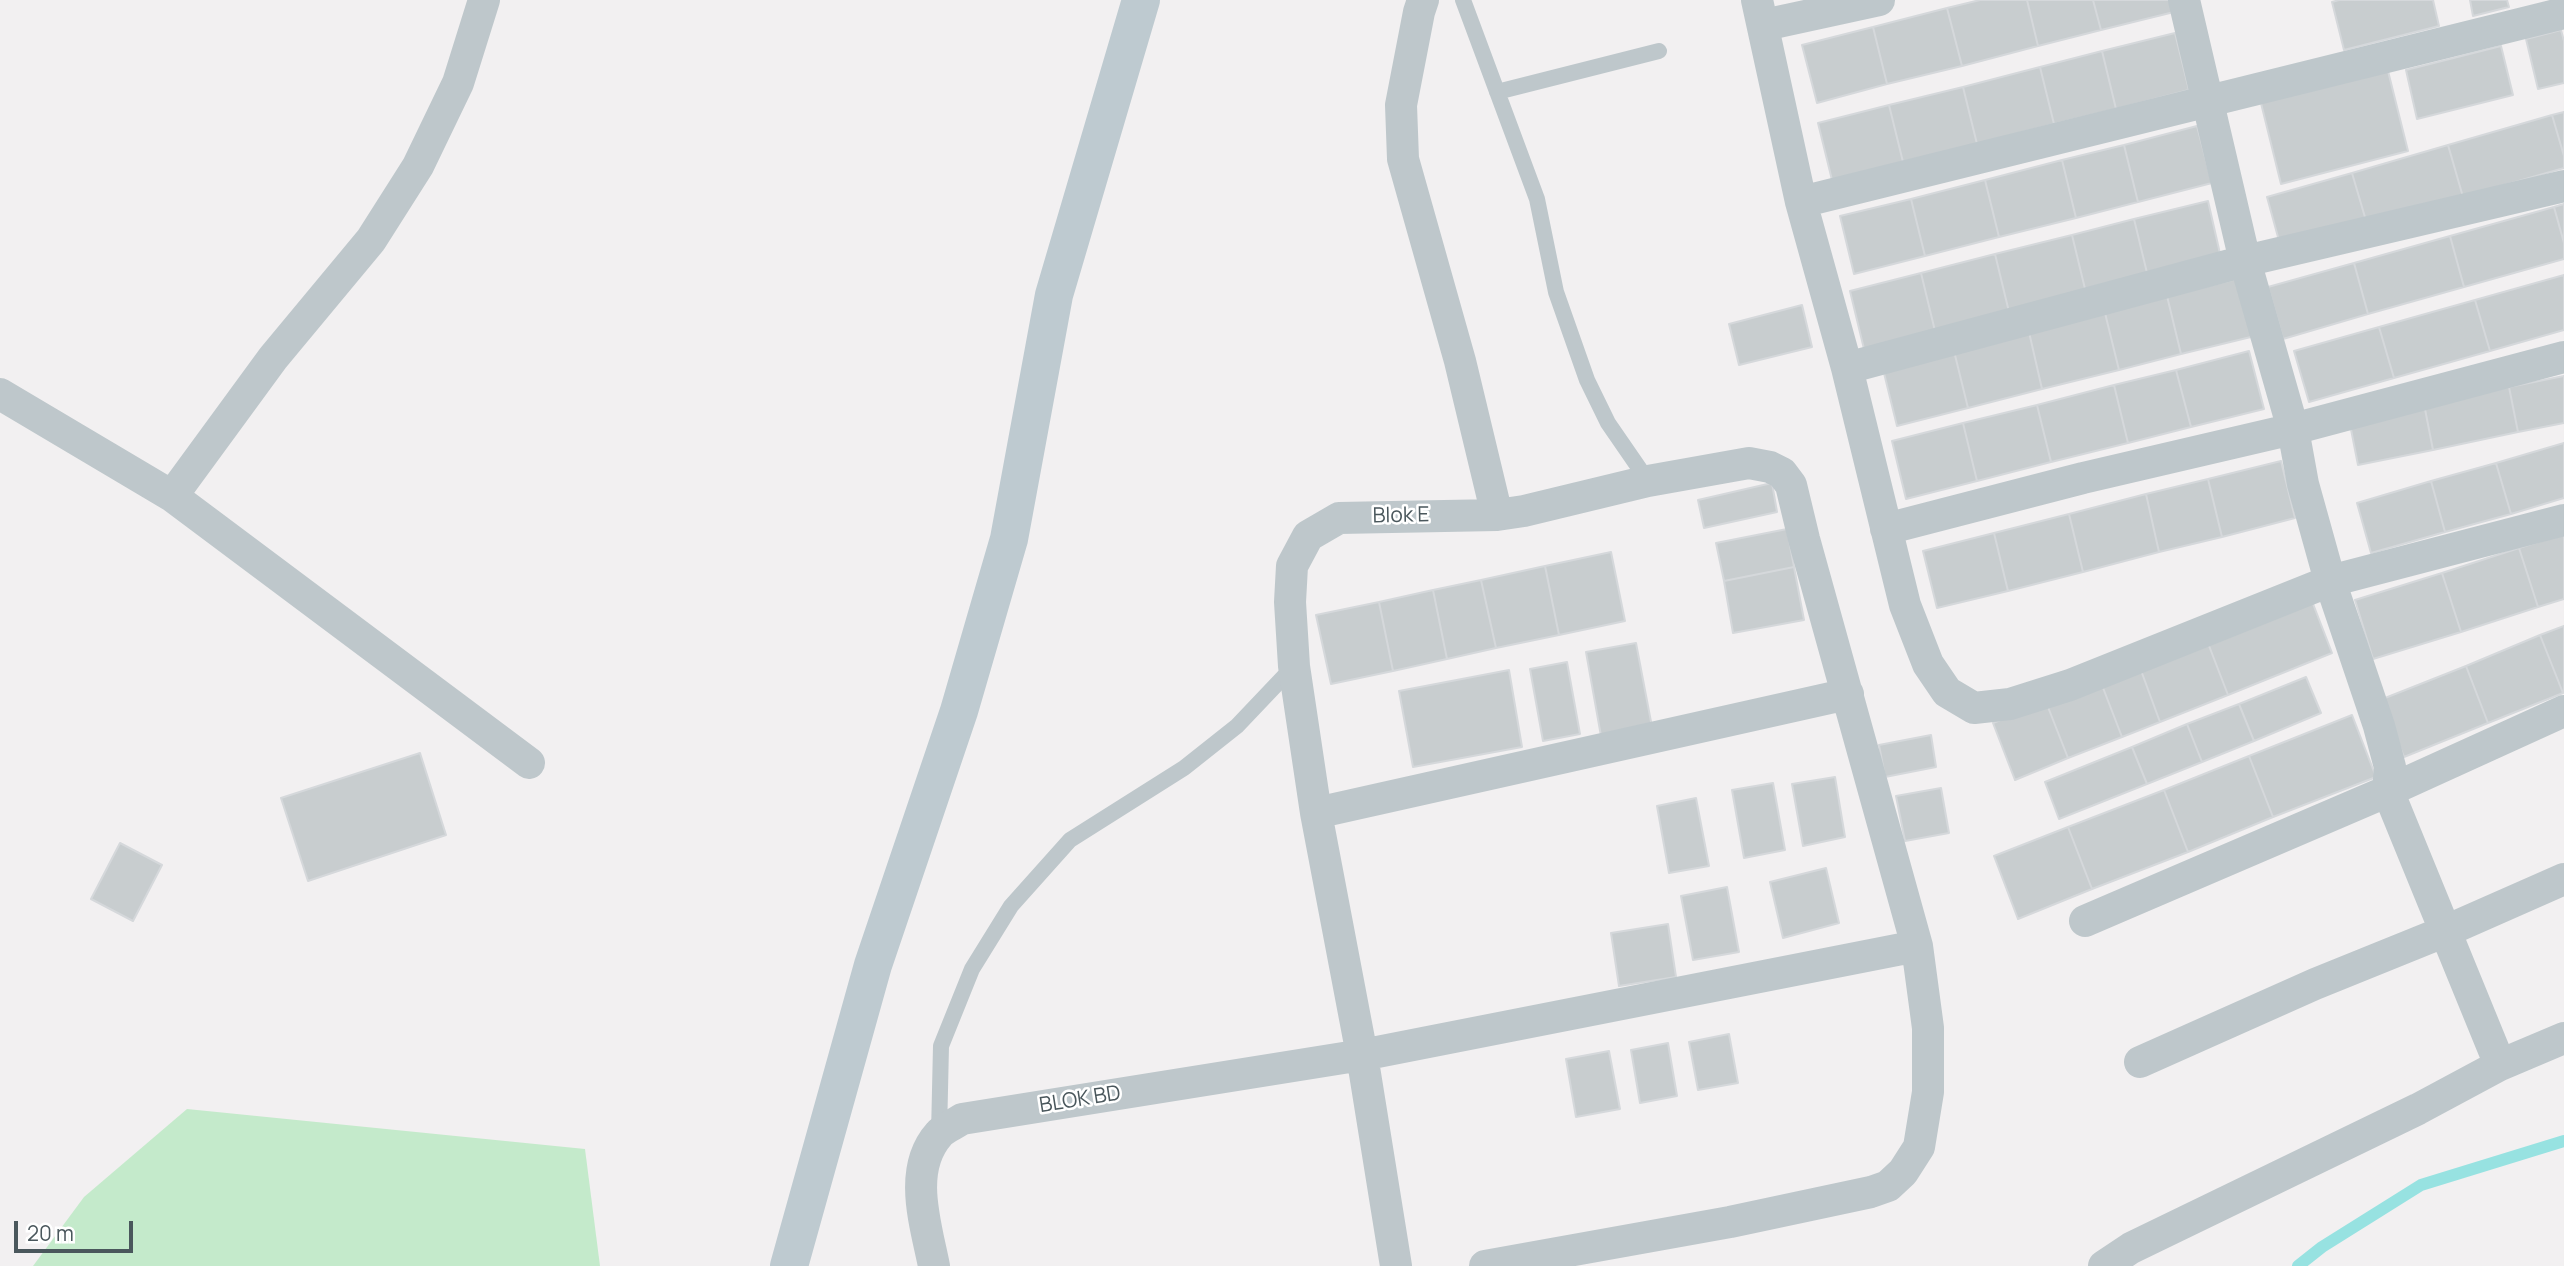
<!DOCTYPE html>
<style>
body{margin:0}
#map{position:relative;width:2564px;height:1266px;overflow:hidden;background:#f2f0f1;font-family:Manrope,sans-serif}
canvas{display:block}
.scale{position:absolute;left:14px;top:1221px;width:119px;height:32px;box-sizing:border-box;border:4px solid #4a575c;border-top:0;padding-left:9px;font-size:21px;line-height:24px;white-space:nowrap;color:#4a575c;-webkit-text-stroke:5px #fff;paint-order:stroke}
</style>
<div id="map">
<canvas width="2564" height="1266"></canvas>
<div class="scale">20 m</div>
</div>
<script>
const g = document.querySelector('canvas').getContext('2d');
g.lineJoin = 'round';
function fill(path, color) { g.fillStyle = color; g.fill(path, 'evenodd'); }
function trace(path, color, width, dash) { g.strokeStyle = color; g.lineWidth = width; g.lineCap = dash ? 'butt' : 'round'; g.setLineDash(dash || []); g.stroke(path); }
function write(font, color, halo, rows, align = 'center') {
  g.font = font + ' Manrope,sans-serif'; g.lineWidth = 5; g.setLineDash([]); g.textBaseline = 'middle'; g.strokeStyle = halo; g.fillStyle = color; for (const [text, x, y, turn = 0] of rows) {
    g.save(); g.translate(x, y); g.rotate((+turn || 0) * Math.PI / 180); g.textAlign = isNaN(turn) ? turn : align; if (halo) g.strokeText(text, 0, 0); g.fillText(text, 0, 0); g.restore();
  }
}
fill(new Path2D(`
 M 187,1109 L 585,1149 L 600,1266 L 33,1266 L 84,1197 Z`), '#c4eacb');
trace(new Path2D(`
 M 2298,1266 L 2322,1247 L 2421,1185 L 2564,1141`), '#97e2e1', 12);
const building = new Path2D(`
 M 1980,0 L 2027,0 L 2038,46 L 1962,66 L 1947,8 Z
 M 2027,0 L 2093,0 L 2101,30 L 2038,46 Z
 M 2093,0 L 2171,0 L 2174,12 L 2101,30 Z
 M 2339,0 L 2433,0 L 2439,26 L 2344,50 L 2332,2 Z
 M 2470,0 L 2507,0 L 2509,7 L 2473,16 Z
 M 1947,8 L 1962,66 L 1887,84 L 1873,27 Z
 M 1873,27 L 1887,84 L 1817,103 L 1802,45 Z
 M 2561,30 L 2564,41 L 2564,83 L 2538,89 L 2526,39 Z
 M 2175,33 L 2189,90 L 2116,109 L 2102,51 Z
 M 2501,46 L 2513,95 L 2417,119 L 2406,70 Z
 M 2102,51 L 2116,109 L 2054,124 L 2040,67 Z
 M 2385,59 L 2408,151 L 2281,184 L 2258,91 Z
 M 2040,67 L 2054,124 L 1977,144 L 1963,87 Z
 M 1963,87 L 1977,144 L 1903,162 L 1889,105 Z
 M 1889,105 L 1903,162 L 1832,180 L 1818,123 Z
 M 2564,112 L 2564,156 L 2552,115 Z
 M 2552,115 L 2564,156 L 2564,168 L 2463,197 L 2448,145 Z
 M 2197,126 L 2212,183 L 2138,202 L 2124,145 Z
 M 2124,145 L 2138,202 L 2076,218 L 2062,160 Z
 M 2448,145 L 2463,197 L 2367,224 L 2352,173 Z
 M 2062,160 L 2076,218 L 1999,237 L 1985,180 Z
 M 2352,173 L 2367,224 L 2281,248 L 2267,197 Z
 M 1985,180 L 1999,237 L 1925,256 L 1911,199 Z
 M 1911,199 L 1925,256 L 1854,274 L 1840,216 Z
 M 2208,201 L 2221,258 L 2148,277 L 2134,219 Z
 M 2564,204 L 2564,243 L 2554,207 Z
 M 2554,207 L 2564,243 L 2564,259 L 2464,287 L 2450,236 Z
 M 2134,219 L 2148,277 L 2086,293 L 2072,235 Z
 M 2072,235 L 2086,293 L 2009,312 L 1995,254 Z
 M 2450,236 L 2464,287 L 2368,314 L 2354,263 Z
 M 1995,254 L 2009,312 L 1935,331 L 1921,273 Z
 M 2354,263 L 2368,314 L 2283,339 L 2268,287 Z
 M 1921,273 L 1935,331 L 1864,349 L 1850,291 Z
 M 2564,275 L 2564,330 L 2490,351 L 2475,300 Z
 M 2241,278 L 2255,336 L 2181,354 L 2167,296 Z
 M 2167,296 L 2181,354 L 2119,370 L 2105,313 Z
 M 2475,300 L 2490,351 L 2394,378 L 2379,327 Z
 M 1802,305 L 1812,347 L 1739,365 L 1729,324 Z
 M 2105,313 L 2119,370 L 2042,389 L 2029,332 Z
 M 2379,327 L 2394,378 L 2309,402 L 2294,351 Z
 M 2029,332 L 2042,389 L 1968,408 L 1954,351 Z
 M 1954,351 L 1968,408 L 1897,426 L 1883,369 Z
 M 2249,351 L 2264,409 L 2191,427 L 2176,370 Z
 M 2176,370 L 2191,427 L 2128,443 L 2114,385 Z
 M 2564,376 L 2564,423 L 2518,432 L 2509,387 Z
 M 2114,385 L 2128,443 L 2051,462 L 2037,405 Z
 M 2509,387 L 2518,432 L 2433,450 L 2424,404 Z
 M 2424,404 L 2433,450 L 2358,465 L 2349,419 Z
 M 2037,405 L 2051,462 L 1977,481 L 1963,423 Z
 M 1963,423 L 1977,481 L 1906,499 L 1892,441 Z
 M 2564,443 L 2564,498 L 2511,514 L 2496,463 Z
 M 2281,461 L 2295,518 L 2222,537 L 2208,479 Z
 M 2496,463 L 2511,514 L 2445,532 L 2431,481 Z
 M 2208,479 L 2222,537 L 2159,552 L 2146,494 Z
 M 2431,481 L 2445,532 L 2371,553 L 2357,503 Z
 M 1772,483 L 1777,512 L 1704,528 L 1698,500 Z
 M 2146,494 L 2159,552 L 2083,572 L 2069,514 Z
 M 2069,514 L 2083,572 L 2008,591 L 1994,533 Z
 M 1787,529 L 1794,567 L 1724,581 L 1716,543 Z
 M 1994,533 L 2008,591 L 1937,608 L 1923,551 Z
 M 2564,534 L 2564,599 L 2538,607 L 2519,548 Z
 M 2519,548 L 2538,607 L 2461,632 L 2442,573 Z
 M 1611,552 L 1625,621 L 1559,635 L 1545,566 Z
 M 1545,566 L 1559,635 L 1496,648 L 1481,580 Z
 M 1794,567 L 1804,620 L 1733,633 L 1724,581 Z
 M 2442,573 L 2461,632 L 2373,659 L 2355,600 Z
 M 1481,580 L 1496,648 L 1447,659 L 1433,590 Z
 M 1433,590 L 1447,659 L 1393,671 L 1379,602 Z
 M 2310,596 L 2332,653 L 2228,695 L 2206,638 Z
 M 1379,602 L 1393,671 L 1331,684 L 1316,615 Z
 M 2564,626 L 2564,692 L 2563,693 L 2540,635 Z
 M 2540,635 L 2563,693 L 2488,723 L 2466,666 Z
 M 2206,638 L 2228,695 L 2160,722 L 2139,665 Z
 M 1636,643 L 1652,727 L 1601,736 L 1586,652 Z
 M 1567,662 L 1580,734 L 1543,741 L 1530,669 Z
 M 2139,665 L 2160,722 L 2122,737 L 2100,680 Z
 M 2466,666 L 2488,723 L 2404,757 L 2380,700 Z
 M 1509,670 L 1522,747 L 1413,767 L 1399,691 Z
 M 2306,677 L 2321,713 L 2254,741 L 2239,704 Z
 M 2100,680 L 2122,737 L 2068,758 L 2046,702 Z
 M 2046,702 L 2068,758 L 2015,780 L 1993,723 Z
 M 2239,704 L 2254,741 L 2202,762 L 2187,724 Z
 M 2352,715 L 2376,777 L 2273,817 L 2249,756 Z
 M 2187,724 L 2202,762 L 2147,784 L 2132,747 Z
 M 1931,735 L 1936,767 L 1885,777 L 1879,745 Z
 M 2132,747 L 2147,784 L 2059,819 L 2045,782 Z
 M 420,753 L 446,835 L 308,881 L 281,798 Z
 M 2249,756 L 2273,817 L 2188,852 L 2164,790 Z
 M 1835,777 L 1845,837 L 1803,846 L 1792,784 Z
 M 1773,783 L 1785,850 L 1744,858 L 1732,790 Z
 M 1941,788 L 1949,833 L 1905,841 L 1896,796 Z
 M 2164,790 L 2188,852 L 2092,889 L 2068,827 Z
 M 1696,798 L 1709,866 L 1669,873 L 1657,806 Z
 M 2068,827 L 2092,889 L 2018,919 L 1994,856 Z
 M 120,843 L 162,865 L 133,921 L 91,899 Z
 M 1826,868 L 1839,923 L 1783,938 L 1770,882 Z
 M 1727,887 L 1739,952 L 1693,960 L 1681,896 Z
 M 1668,924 L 1676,977 L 1619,986 L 1611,933 Z
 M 1729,1034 L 1738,1083 L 1698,1090 L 1689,1042 Z
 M 1668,1043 L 1677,1096 L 1640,1103 L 1631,1050 Z
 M 1609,1051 L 1620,1109 L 1576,1117 L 1566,1059 Z`);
fill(building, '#c8cdcf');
trace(building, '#d5d8db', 2);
trace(new Path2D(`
 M 1463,0 L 1537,199 L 1556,292 L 1587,380 L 1608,423 L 1648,481
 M 1497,92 L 1659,51
 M 939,1134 L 941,1046 L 972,969 L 1011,906 L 1070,840 L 1184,768 L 1237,726 L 1294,666`), '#bec7cb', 16);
trace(new Path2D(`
 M 1757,0 L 1801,202 L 1847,368 L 1905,605 L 1928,664 L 1947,692 L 1974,708 L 2010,704 L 2070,685 L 2330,581 L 2564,520
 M 2184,0 L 2245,261 L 2293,429 L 2303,484 L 2330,581 L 2379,726 L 2390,767 L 2388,791 L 2500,1065
 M 1764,25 L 1879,0
 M 1801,202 L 2564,13
 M 1847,368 L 2245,261 L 2564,186
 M 0,394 L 172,496 L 529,763
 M 172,496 L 273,358 L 371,240 L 418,166 L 458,83 L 484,0
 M 1886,529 L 2083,478 L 2293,429 L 2564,357
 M 1316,813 L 1848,694
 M 2085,921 L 2388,791 L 2564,711
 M 2140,1062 L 2315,984 L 2446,931 L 2564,879
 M 934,1266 C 926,1225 907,1170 939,1134 C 944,1128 955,1124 962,1119 L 1362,1055 L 1917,946
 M 1396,1266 L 1362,1055 L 1316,813 L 1294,666 L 1290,602 L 1292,566 L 1308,536 L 1339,518 L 1497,515 L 1460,361 L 1403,159 L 1401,105 L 1419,12 L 1423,0
 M 1485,1266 L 1730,1222 L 1871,1192 L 1888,1186 L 1903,1172 L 1919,1147 L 1928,1092 L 1928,1028 L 1917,946 L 1804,539 L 1791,485 L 1782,473 L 1770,467 L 1749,463 L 1648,481 L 1524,511 L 1497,515
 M 2104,1266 L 2131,1248 L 2418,1109 L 2500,1065 L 2564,1038`), '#bec7cb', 32);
trace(new Path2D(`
 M 789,1266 L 873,965 L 959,711 L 1009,539 L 1054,295 L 1141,0`), '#becad0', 38);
write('21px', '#4a575c', '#fff', [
 ["Blok E",1401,516,-1],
 ["BLOK BD",1080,1100,-9]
]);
</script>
